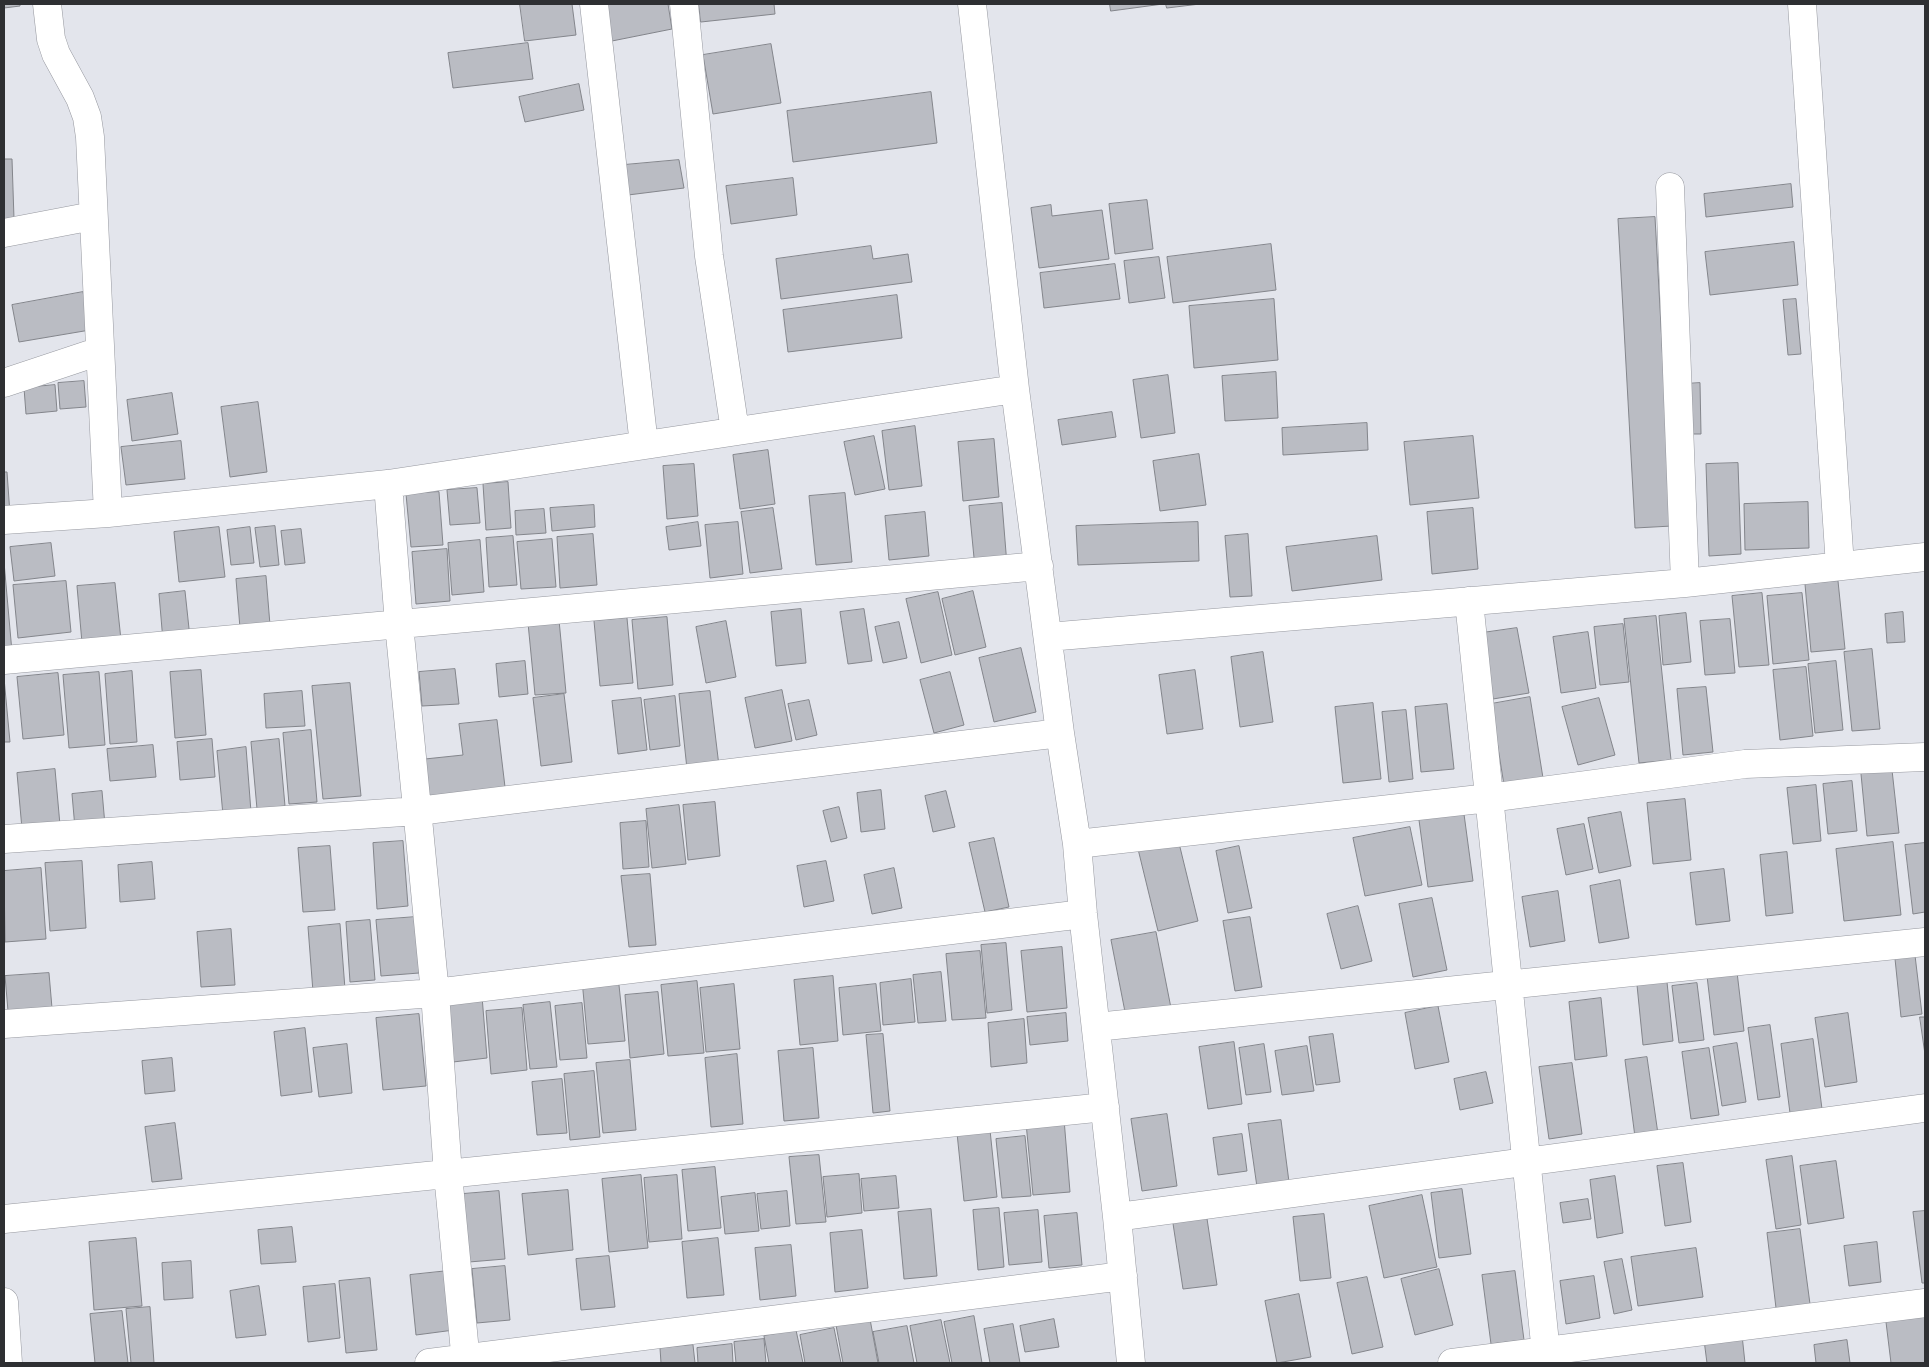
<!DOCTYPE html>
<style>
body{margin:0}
#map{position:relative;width:1929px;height:1367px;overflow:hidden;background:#e3e5ec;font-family:"PT Sans",sans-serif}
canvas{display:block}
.frame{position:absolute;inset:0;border:5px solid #2e2f32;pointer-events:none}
</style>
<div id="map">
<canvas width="1929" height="1367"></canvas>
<div class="frame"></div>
</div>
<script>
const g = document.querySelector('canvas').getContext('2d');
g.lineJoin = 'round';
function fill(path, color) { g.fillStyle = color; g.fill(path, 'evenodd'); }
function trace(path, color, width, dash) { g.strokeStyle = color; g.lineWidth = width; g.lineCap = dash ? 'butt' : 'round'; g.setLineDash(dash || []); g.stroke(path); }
const building = new Path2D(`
 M 4,4 L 20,4 L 20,6 L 4,8 Z
 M 520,4 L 572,4 L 576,35 L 525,41 Z
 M 601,4 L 668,4 L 672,29 L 607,42 Z
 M 699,4 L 774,4 L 775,14 L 701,22 Z
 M 1110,4 L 1163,4 L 1111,11 Z
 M 1166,4 L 1200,4 L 1167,8 Z
 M 528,43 L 533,79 L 453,88 L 448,53 Z
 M 771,44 L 781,103 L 713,114 L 703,55 Z
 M 579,84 L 584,110 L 525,122 L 519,97 Z
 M 931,92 L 937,143 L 793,162 L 787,111 Z
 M 4,159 L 12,159 L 14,219 L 4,220 Z
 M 679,160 L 684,188 L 628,195 L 624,165 Z
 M 793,178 L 797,215 L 731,224 L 726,186 Z
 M 1791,184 L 1793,207 L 1706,217 L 1704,194 Z
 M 1147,200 L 1153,249 L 1115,254 L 1109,204 Z
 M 1051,205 L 1052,216 L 1102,210 L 1109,259 L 1039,268 L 1031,208 Z
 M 1655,217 L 1672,526 L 1635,528 L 1618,219 Z
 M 1794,242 L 1798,285 L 1710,295 L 1705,252 Z
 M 1271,244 L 1276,290 L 1173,303 L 1167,257 Z
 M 871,246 L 873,259 L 908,254 L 912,282 L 781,299 L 776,259 Z
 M 1159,257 L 1165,298 L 1129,303 L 1124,261 Z
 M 1115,264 L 1120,299 L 1044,308 L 1040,273 Z
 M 83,292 L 90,330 L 19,342 L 12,305 Z
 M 897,295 L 902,338 L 788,352 L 783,310 Z
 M 1274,299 L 1278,360 L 1194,368 L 1189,306 Z
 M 1796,299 L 1801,354 L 1788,355 L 1783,300 Z
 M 1276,372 L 1278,418 L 1225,421 L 1222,376 Z
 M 1168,375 L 1175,433 L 1141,438 L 1133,380 Z
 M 84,381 L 86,407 L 60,409 L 58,383 Z
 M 1700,383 L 1701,434 L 1685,434 L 1685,384 Z
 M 55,385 L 57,411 L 26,414 L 24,388 Z
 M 172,393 L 178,434 L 132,441 L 127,400 Z
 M 258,402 L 267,472 L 230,477 L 221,407 Z
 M 1112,412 L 1116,437 L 1062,445 L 1058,420 Z
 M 1367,423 L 1368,450 L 1283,455 L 1282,428 Z
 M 915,426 L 922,486 L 889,490 L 882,431 Z
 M 874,436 L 885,489 L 855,495 L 844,442 Z
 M 1473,436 L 1479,498 L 1410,505 L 1404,442 Z
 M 994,439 L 999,497 L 963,501 L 958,442 Z
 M 181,441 L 185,479 L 126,485 L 121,447 Z
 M 768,450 L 775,504 L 740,509 L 733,455 Z
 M 1199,454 L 1206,505 L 1160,511 L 1153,461 Z
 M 1738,463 L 1741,554 L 1709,556 L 1706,464 Z
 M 694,464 L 698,516 L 667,519 L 663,466 Z
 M 4,472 L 7,472 L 10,514 L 4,514 Z
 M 508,482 L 511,528 L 486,530 L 483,484 Z
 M 477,488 L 480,523 L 450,525 L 447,490 Z
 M 439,492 L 443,545 L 411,547 L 406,494 Z
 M 845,493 L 852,562 L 816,565 L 809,496 Z
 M 1808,502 L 1809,548 L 1745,550 L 1744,504 Z
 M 1002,503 L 1007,565 L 975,568 L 969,506 Z
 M 594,505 L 595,527 L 552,531 L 550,508 Z
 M 773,508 L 782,569 L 750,573 L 741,512 Z
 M 1473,508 L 1478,569 L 1432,574 L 1427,512 Z
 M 544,509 L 546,533 L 516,535 L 515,511 Z
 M 925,512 L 929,556 L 889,560 L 885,516 Z
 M 698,522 L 701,546 L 669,550 L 666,527 Z
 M 738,522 L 743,574 L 710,578 L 705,525 Z
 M 1198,522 L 1199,561 L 1078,565 L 1076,526 Z
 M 275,526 L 279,565 L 260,567 L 255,528 Z
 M 219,527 L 225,577 L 179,582 L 174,532 Z
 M 250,527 L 254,563 L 231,565 L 227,530 Z
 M 301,529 L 305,563 L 285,565 L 281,531 Z
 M 593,534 L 597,585 L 560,588 L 557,537 Z
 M 1248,534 L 1252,596 L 1230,597 L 1225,536 Z
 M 513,536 L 517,585 L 489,587 L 486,538 Z
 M 1377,536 L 1382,580 L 1292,591 L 1286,547 Z
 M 552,539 L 556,587 L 521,589 L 517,542 Z
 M 480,540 L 484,592 L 452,595 L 448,543 Z
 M 51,543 L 55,576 L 14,581 L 10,547 Z
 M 447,549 L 450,601 L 416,604 L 412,552 Z
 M 4,562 L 12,652 L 4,652 Z
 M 266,576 L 270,625 L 240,628 L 236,579 Z
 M 66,581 L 71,632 L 18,638 L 13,585 Z
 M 1838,581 L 1845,649 L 1811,652 L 1805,584 Z
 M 115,583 L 121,640 L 82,643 L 77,586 Z
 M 185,591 L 190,638 L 163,641 L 159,594 Z
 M 973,591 L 986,647 L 955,655 L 942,599 Z
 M 938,592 L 952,655 L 921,663 L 906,599 Z
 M 1762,593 L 1769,665 L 1739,667 L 1732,596 Z
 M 1802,593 L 1809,660 L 1773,664 L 1767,596 Z
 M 801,609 L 806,663 L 776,666 L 771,612 Z
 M 864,609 L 872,661 L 848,664 L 840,612 Z
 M 1903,612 L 1905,642 L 1887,643 L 1885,614 Z
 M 1686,613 L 1691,662 L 1663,665 L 1659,616 Z
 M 1656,616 L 1671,760 L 1639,763 L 1624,619 Z
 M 667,617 L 673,685 L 638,689 L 632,620 Z
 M 627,618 L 633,683 L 600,686 L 594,621 Z
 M 1730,619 L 1735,673 L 1705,675 L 1700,621 Z
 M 559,620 L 566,693 L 535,695 L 528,623 Z
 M 726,621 L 736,677 L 706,683 L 696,627 Z
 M 899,622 L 907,658 L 883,663 L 875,627 Z
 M 1623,624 L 1629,682 L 1600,685 L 1594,627 Z
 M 1517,628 L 1529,693 L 1493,699 L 1482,633 Z
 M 1588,632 L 1596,688 L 1561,693 L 1553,637 Z
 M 1021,648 L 1036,712 L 994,722 L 979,658 Z
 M 1872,649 L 1880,729 L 1852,731 L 1844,652 Z
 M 1263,652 L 1273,722 L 1240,727 L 1231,657 Z
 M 525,661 L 528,694 L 499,697 L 496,664 Z
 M 1836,661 L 1843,730 L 1815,733 L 1808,664 Z
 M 1806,667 L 1813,736 L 1780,740 L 1773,670 Z
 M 455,669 L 459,704 L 422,706 L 419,672 Z
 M 201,670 L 206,735 L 175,738 L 170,672 Z
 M 1195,670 L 1203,729 L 1167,734 L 1159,675 Z
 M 132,671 L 137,742 L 110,744 L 105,674 Z
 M 99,672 L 105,745 L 69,748 L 63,675 Z
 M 950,672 L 964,725 L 934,733 L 920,680 Z
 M 58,673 L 64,735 L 23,739 L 17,677 Z
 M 4,678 L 10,742 L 4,742 Z
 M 350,683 L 361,796 L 323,799 L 312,686 Z
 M 1706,687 L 1713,752 L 1683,755 L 1677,689 Z
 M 782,690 L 792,741 L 755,748 L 745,698 Z
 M 302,691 L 305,726 L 266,728 L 264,694 Z
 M 710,691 L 719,766 L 687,769 L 679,694 Z
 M 564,694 L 572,762 L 541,766 L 533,698 Z
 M 675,696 L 680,746 L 650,750 L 644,700 Z
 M 1530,697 L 1543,778 L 1504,785 L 1491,704 Z
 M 641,698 L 647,750 L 618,754 L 612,701 Z
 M 1599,698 L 1615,755 L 1578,765 L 1562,707 Z
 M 809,700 L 817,735 L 796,740 L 788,704 Z
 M 1373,703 L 1381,779 L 1343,783 L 1335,707 Z
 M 1447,704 L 1454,769 L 1421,772 L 1415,707 Z
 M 1406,710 L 1413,779 L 1389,782 L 1382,712 Z
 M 497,720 L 505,787 L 429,796 L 425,759 L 463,755 L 459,724 Z
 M 311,730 L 317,802 L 289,804 L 283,733 Z
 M 212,739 L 215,777 L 180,780 L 177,742 Z
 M 279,739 L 285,806 L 257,809 L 251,742 Z
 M 153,745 L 156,777 L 110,781 L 107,749 Z
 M 246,747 L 251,812 L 223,815 L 217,751 Z
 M 55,769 L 60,825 L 22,829 L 17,773 Z
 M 1892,770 L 1899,833 L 1867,836 L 1861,774 Z
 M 1852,781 L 1857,831 L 1828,834 L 1823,784 Z
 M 1816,785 L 1821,841 L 1793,844 L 1787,788 Z
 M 881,790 L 885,829 L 861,832 L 857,793 Z
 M 102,791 L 105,825 L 75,828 L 72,794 Z
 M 946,791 L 955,827 L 933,832 L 925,796 Z
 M 1685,799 L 1691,860 L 1653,864 L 1647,803 Z
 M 715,802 L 720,856 L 688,860 L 683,805 Z
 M 679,805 L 686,864 L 652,868 L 646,809 Z
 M 839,807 L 847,838 L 831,842 L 823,811 Z
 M 1621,812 L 1631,866 L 1599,873 L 1588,818 Z
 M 1464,814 L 1473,881 L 1428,887 L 1419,820 Z
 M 646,821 L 649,867 L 623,869 L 620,823 Z
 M 1584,824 L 1593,869 L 1566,875 L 1557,829 Z
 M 1410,827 L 1422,885 L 1365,896 L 1353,838 Z
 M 994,838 L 1009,907 L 985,912 L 969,843 Z
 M 1178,839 L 1198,921 L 1158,931 L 1138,849 Z
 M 403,841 L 408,906 L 377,909 L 373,843 Z
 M 1893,842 L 1901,915 L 1844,921 L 1836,849 Z
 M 1925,843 L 1925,912 L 1913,914 L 1905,845 Z
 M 330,846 L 335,910 L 303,912 L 298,848 Z
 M 1239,846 L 1252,908 L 1228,913 L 1216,851 Z
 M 1787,852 L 1793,913 L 1766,916 L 1760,855 Z
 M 82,861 L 86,928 L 50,931 L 45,863 Z
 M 826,861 L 834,901 L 804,907 L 797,866 Z
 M 152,862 L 155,899 L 120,902 L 118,865 Z
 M 41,868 L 46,939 L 5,942 L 4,871 Z
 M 894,868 L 902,908 L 872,914 L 864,875 Z
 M 1724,869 L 1730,921 L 1696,925 L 1690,873 Z
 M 650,874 L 656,945 L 629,947 L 621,876 Z
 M 1620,880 L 1629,938 L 1599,943 L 1590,886 Z
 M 1558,891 L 1565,941 L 1530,947 L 1522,897 Z
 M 1432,898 L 1447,970 L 1413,977 L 1399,904 Z
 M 1358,906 L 1372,961 L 1341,969 L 1327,914 Z
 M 416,917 L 419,973 L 381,976 L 376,920 Z
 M 1250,917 L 1262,987 L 1235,991 L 1223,921 Z
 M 370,920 L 375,980 L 350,982 L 346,922 Z
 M 340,924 L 345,989 L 313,992 L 308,927 Z
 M 231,929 L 235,985 L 201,987 L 197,932 Z
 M 1156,932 L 1171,1008 L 1126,1017 L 1111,940 Z
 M 1006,943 L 1012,1010 L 987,1013 L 981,945 Z
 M 1062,947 L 1067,1008 L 1027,1012 L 1021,951 Z
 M 1914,947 L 1922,1014 L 1901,1017 L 1894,949 Z
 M 980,951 L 986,1018 L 952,1020 L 946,954 Z
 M 941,972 L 946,1021 L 918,1023 L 913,975 Z
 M 1737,972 L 1744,1031 L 1714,1035 L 1707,976 Z
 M 49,973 L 52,1008 L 8,1011 L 5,976 Z
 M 618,976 L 625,1041 L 588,1044 L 582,980 Z
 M 833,976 L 838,1041 L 800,1045 L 794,980 Z
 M 911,979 L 915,1022 L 883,1025 L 880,983 Z
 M 697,981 L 704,1053 L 668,1056 L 661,985 Z
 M 1667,982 L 1673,1041 L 1643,1045 L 1637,985 Z
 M 1697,983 L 1704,1040 L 1679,1043 L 1672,986 Z
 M 734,984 L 740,1049 L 706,1052 L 700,988 Z
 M 876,984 L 881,1031 L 843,1035 L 839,988 Z
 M 658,992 L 664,1054 L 630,1058 L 625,995 Z
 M 482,996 L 487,1058 L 453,1062 L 447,998 Z
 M 1601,998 L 1607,1056 L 1575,1060 L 1569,1002 Z
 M 550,1002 L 557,1067 L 530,1069 L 523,1005 Z
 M 582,1003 L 587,1058 L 560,1060 L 555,1006 Z
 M 1438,1006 L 1449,1062 L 1415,1069 L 1405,1013 Z
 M 522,1008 L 527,1070 L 491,1074 L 486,1011 Z
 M 1066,1013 L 1068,1041 L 1030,1045 L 1027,1017 Z
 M 1848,1013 L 1857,1082 L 1825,1087 L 1815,1018 Z
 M 419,1014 L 426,1086 L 383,1090 L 376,1018 Z
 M 1920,1017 L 1925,1017 L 1925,1054 Z
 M 1024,1019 L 1027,1063 L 991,1067 L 988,1023 Z
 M 1770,1025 L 1780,1097 L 1758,1100 L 1748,1028 Z
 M 305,1028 L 312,1092 L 281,1096 L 274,1032 Z
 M 883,1034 L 890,1111 L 873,1113 L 866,1035 Z
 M 1333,1034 L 1340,1082 L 1316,1085 L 1309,1037 Z
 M 1813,1039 L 1822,1109 L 1790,1113 L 1781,1044 Z
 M 1234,1042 L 1242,1104 L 1208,1109 L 1199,1047 Z
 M 1737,1043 L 1746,1102 L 1722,1106 L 1713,1047 Z
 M 347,1044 L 352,1093 L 319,1097 L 313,1048 Z
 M 1264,1044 L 1271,1092 L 1246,1095 L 1239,1048 Z
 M 1307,1046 L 1314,1091 L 1282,1095 L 1275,1051 Z
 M 813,1048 L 819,1118 L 784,1121 L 778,1051 Z
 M 1709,1048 L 1719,1115 L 1691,1119 L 1682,1052 Z
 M 737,1054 L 743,1124 L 711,1127 L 705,1058 Z
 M 1647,1057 L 1658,1134 L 1635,1137 L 1625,1060 Z
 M 172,1058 L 175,1091 L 145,1094 L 142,1061 Z
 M 630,1060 L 636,1130 L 603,1133 L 596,1063 Z
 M 1572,1063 L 1582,1134 L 1549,1139 L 1539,1067 Z
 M 594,1071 L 600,1137 L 570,1140 L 564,1074 Z
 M 1486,1072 L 1493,1103 L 1460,1110 L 1454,1079 Z
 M 562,1079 L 567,1133 L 537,1135 L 532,1082 Z
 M 1167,1114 L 1177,1186 L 1142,1191 L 1131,1119 Z
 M 1064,1119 L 1070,1192 L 1033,1195 L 1026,1123 Z
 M 1281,1120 L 1289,1182 L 1257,1187 L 1248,1124 Z
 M 175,1123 L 182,1179 L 152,1182 L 145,1127 Z
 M 990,1130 L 997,1197 L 964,1201 L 957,1133 Z
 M 1242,1134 L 1247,1171 L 1218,1175 L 1213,1138 Z
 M 1025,1136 L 1031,1196 L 1002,1198 L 996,1139 Z
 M 819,1155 L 826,1222 L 796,1224 L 789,1157 Z
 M 1792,1156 L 1801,1225 L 1776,1229 L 1766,1160 Z
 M 1836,1161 L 1844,1218 L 1808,1224 L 1800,1166 Z
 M 1683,1163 L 1691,1222 L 1665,1226 L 1657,1166 Z
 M 715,1167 L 721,1228 L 688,1231 L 682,1170 Z
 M 859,1174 L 862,1213 L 827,1217 L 823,1177 Z
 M 641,1175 L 648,1248 L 609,1252 L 602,1179 Z
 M 677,1175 L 682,1239 L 649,1242 L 644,1178 Z
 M 896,1176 L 899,1208 L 864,1211 L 861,1179 Z
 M 1615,1176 L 1623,1233 L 1597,1238 L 1590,1180 Z
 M 1462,1189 L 1471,1254 L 1439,1258 L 1431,1193 Z
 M 568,1190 L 573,1250 L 528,1255 L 522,1194 Z
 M 499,1191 L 505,1259 L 469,1262 L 463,1194 Z
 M 787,1191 L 790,1226 L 761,1229 L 757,1194 Z
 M 755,1193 L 759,1231 L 725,1234 L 721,1197 Z
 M 1422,1195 L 1437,1267 L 1384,1278 L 1369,1206 Z
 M 1588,1199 L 1591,1219 L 1563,1223 L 1560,1203 Z
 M 999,1208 L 1004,1267 L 978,1270 L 973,1210 Z
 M 931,1209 L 937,1276 L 904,1279 L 898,1212 Z
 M 1038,1210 L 1042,1262 L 1009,1265 L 1004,1213 Z
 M 1925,1211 L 1925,1283 L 1922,1283 L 1913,1212 Z
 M 1206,1212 L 1217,1285 L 1183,1289 L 1172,1217 Z
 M 1077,1213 L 1082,1265 L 1049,1268 L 1044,1216 Z
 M 1324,1214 L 1331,1278 L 1300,1281 L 1293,1217 Z
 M 292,1227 L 296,1262 L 261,1264 L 258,1230 Z
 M 1800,1229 L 1810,1304 L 1776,1308 L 1767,1233 Z
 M 862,1230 L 868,1288 L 835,1292 L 830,1233 Z
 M 136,1238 L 142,1306 L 94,1310 L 89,1242 Z
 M 718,1238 L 724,1295 L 687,1298 L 682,1242 Z
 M 1877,1242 L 1881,1282 L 1849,1286 L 1844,1246 Z
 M 791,1245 L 796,1296 L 760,1300 L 755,1248 Z
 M 1696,1248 L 1703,1297 L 1638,1306 L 1631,1257 Z
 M 609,1256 L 615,1307 L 581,1310 L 576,1259 Z
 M 1622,1259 L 1632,1310 L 1614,1314 L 1604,1262 Z
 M 191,1261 L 193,1298 L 164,1300 L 162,1263 Z
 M 505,1266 L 510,1320 L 477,1323 L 472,1269 Z
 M 1439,1269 L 1453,1325 L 1415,1335 L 1401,1279 Z
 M 448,1271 L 454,1330 L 416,1335 L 410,1275 Z
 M 1515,1271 L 1524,1340 L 1491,1344 L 1482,1275 Z
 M 1594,1276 L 1600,1318 L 1566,1324 L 1560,1281 Z
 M 1367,1277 L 1383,1347 L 1352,1354 L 1337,1283 Z
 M 370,1278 L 377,1350 L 346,1353 L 339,1281 Z
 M 335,1284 L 340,1338 L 308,1342 L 303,1287 Z
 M 259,1286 L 266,1335 L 236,1338 L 230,1291 Z
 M 1299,1294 L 1311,1357 L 1277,1363 L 1265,1301 Z
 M 150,1307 L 154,1363 L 131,1363 L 126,1309 Z
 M 122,1311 L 128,1363 L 95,1363 L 90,1314 Z
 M 974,1316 L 982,1363 L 952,1363 L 944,1322 Z
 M 1925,1317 L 1925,1363 L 1891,1363 L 1886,1322 Z
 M 870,1319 L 878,1363 L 843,1363 L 836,1325 Z
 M 1054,1319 L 1059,1347 L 1025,1352 L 1020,1326 Z
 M 941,1320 L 950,1363 L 917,1363 L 910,1326 Z
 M 1013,1324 L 1020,1363 L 990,1363 L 984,1329 Z
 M 907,1326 L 914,1363 L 879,1363 L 873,1332 Z
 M 834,1328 L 841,1363 L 805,1363 L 800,1335 Z
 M 796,1330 L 803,1363 L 769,1363 L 764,1336 Z
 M 1742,1335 L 1745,1363 L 1707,1363 L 1704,1340 Z
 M 764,1339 L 766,1363 L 736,1363 L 734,1342 Z
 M 1847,1340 L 1850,1363 L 1816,1363 L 1814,1345 Z
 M 732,1344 L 733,1363 L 698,1363 L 697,1348 Z
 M 693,1345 L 695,1363 L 661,1363 L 660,1348 Z`);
fill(building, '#babcc3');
trace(building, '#83858b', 1);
const street = new Path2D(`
 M 47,4 L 51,39 L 56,54 L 80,98 L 87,117 L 90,137 L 108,513
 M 594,4 L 644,445
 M 684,4 L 709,256 L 735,431
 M 972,4 L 1015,389 L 1060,733 L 1077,844 L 1083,914 L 1117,1217 L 1131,1363
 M 1802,4 L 1840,566
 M 1670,187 L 1685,583
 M 4,233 L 93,216
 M 4,383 L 100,351
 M 388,484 L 399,624 L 435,993 L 448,1174 L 466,1363
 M 4,520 L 108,513 L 388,484 L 1015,389
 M 1469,601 L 1547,1363
 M 1048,637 L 1685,583 L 1925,557
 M 4,660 L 1039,566
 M 4,839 L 418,811 L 1060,733
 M 1077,844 L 1489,798 L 1745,764 L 1925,757
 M 4,1024 L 435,993 L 1083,914
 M 1096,1027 L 1925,942
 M 1117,1217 L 1925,1108
 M 4,1219 L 1105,1107
 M 4,1302 L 8,1363
 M 429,1363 L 1123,1276
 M 1452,1363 L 1925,1303`);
trace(street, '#96989f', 29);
trace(street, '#fff', 28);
</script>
